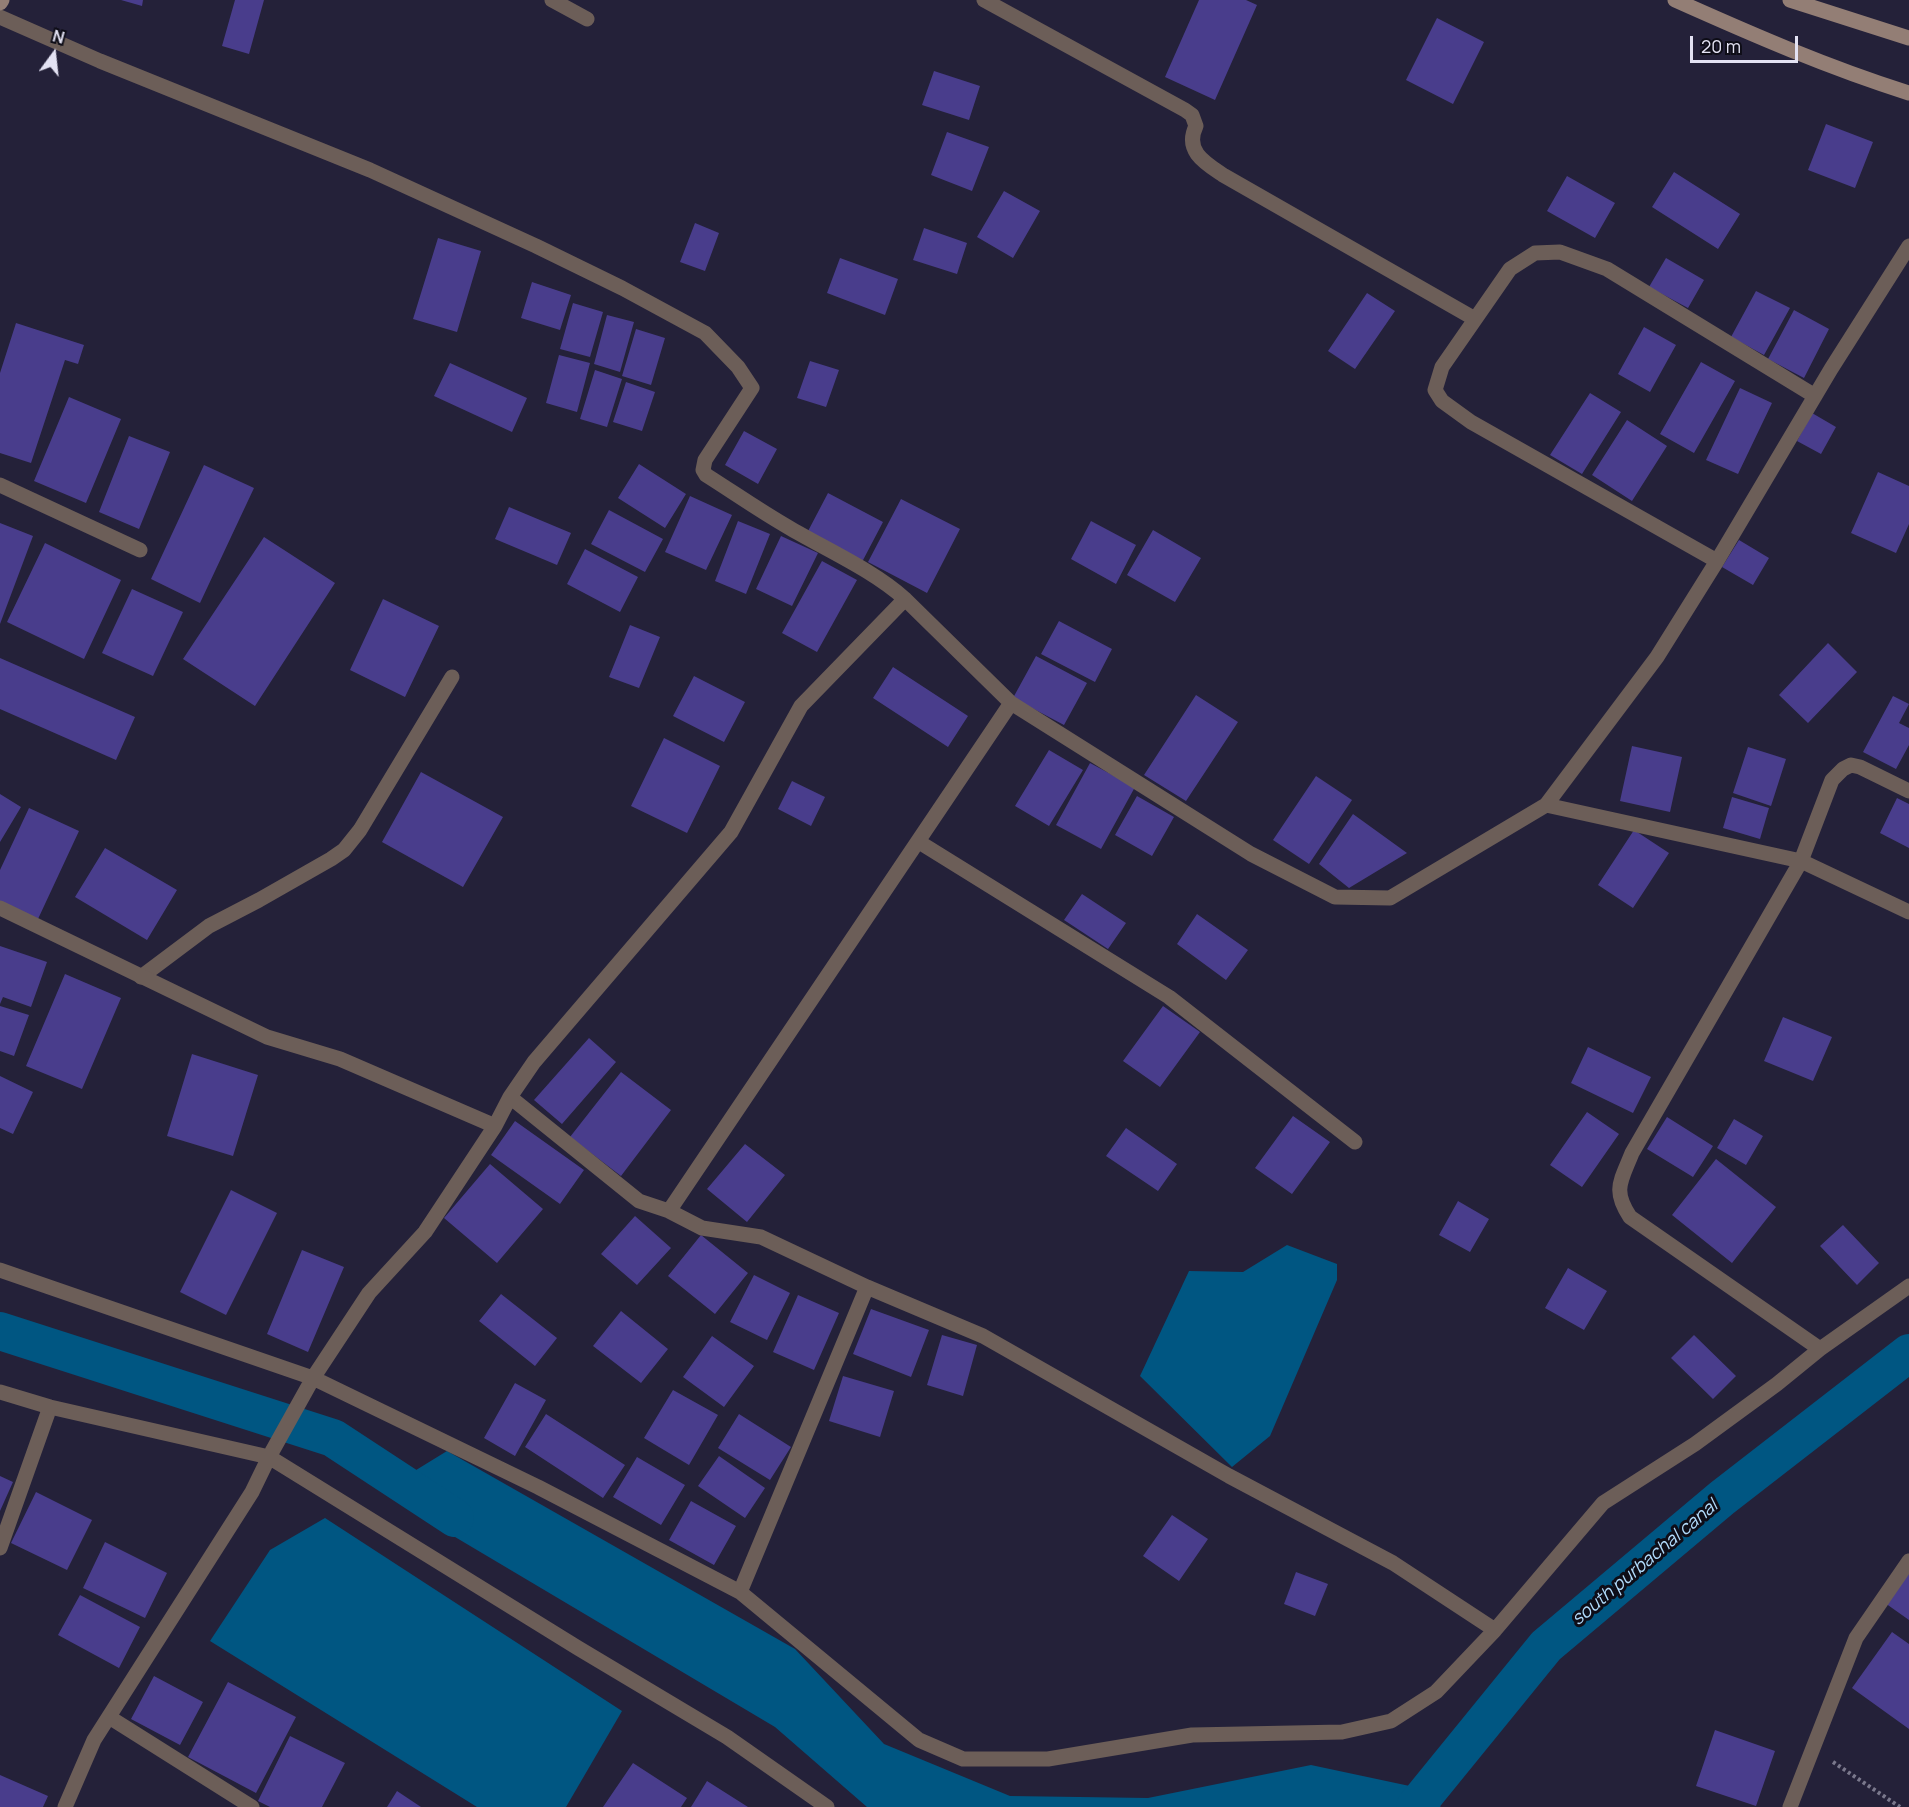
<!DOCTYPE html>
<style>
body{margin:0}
#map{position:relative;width:1909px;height:1807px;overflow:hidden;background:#242139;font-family:Manrope,sans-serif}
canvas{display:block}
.north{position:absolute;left:24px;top:24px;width:60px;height:60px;-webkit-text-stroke:4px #0e0d17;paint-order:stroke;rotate:15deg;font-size:16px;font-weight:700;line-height:24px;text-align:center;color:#e3e2f3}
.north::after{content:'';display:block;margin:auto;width:21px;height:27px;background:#e3e2f3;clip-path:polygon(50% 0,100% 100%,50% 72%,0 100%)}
.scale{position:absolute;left:1690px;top:36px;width:108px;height:27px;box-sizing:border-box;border:3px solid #e3e2f3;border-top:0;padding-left:8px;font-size:18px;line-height:21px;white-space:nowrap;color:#e3e2f3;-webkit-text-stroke:4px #0e0d17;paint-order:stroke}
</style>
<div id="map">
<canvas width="1909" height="1807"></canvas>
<div class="north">N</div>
<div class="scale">20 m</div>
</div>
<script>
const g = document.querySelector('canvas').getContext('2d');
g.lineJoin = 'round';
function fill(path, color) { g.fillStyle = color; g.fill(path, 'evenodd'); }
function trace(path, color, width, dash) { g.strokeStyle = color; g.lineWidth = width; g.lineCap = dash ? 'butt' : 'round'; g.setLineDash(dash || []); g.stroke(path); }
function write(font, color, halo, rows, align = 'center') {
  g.font = font + ' Manrope,sans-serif'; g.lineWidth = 6; g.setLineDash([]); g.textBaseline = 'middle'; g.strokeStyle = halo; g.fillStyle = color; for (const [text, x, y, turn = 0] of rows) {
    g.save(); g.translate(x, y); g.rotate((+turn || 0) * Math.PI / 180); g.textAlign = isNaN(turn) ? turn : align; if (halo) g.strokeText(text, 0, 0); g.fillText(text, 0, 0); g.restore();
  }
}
fill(new Path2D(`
 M 1287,1245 L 1337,1264 L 1337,1280 L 1270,1436 L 1232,1467 L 1140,1376 L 1189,1271 L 1243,1272 Z
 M 447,1451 L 795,1649 L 884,1744 L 1010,1796 L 1148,1798 L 1311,1765 L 1419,1788 L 1441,1807 L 867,1807 L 775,1727 L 418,1515 L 408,1475 Z
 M 325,1518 L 622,1711 L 566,1807 L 477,1807 L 210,1641 L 270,1550 Z`), '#005682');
trace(new Path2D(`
 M 0,1331 L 333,1438 L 455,1518
 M 1415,1807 L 1546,1646 L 1722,1498 L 1909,1353`), '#005682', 38);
fill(new Path2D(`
 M 121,0 L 143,0 L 142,6 Z
 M 235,0 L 264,0 L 249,54 L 222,46 Z
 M 1199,0 L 1246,0 L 1257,5 L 1215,100 L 1165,77 Z
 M 1437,18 L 1484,42 L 1453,104 L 1406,80 Z
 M 934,71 L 980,86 L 969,120 L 922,105 Z
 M 1826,124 L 1873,142 L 1855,188 L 1808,170 Z
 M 947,132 L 989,147 L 972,191 L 931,175 Z
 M 1674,172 L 1740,214 L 1718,249 L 1652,207 Z
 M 1567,176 L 1615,203 L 1595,238 L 1547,211 Z
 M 1004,191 L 1040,211 L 1013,258 L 977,237 Z
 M 695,223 L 719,233 L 705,271 L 680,262 Z
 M 924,228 L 967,243 L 957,274 L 913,260 Z
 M 438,238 L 481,251 L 457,332 L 413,319 Z
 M 840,258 L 898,279 L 885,315 L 827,293 Z
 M 1666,258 L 1704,280 L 1688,308 L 1649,287 Z
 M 532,282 L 571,295 L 560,330 L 521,318 Z
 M 1756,291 L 1790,308 L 1764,355 L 1731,337 Z
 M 1367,293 L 1395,311 L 1355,369 L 1328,351 Z
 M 573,303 L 603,312 L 590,357 L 560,349 Z
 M 1794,310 L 1829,329 L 1804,378 L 1768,359 Z
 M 607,315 L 634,322 L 620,372 L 594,364 Z
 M 16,323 L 84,345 L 78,364 L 65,360 L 31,463 L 0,453 L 0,373 Z
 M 1644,327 L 1676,345 L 1650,392 L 1618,374 Z
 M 636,329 L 665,338 L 651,385 L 622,376 Z
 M 559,355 L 590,363 L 577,412 L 546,403 Z
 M 810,361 L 839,370 L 826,407 L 797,398 Z
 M 1701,362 L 1735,381 L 1694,453 L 1660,434 Z
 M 450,363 L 527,398 L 512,432 L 434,396 Z
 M 595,370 L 622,379 L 607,427 L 580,419 Z
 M 626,382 L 655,392 L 642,431 L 613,422 Z
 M 1740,388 L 1772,403 L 1738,474 L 1706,460 Z
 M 1590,393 L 1621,412 L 1582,474 L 1550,455 Z
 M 69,397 L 121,419 L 86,503 L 34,481 Z
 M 1812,413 L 1836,427 L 1821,454 L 1797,441 Z
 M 1627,420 L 1667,446 L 1632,501 L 1592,475 Z
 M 744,431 L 777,449 L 758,484 L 725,465 Z
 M 129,436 L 170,452 L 139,529 L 99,512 Z
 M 639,464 L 686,494 L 665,528 L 618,498 Z
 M 204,465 L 254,488 L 200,603 L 151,579 Z
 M 1878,472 L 1909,486 L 1909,524 L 1896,553 L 1851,533 Z
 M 828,493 L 883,522 L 862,562 L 807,533 Z
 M 690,496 L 732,515 L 706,570 L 665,552 Z
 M 901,499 L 960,529 L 927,593 L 868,562 Z
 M 509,507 L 571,533 L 557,565 L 495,539 Z
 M 609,510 L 663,539 L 645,572 L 591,544 Z
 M 738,521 L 770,534 L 746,594 L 715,581 Z
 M 1091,521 L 1136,545 L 1116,584 L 1071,559 Z
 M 0,523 L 33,536 L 0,624 Z
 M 1153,530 L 1201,558 L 1175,602 L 1127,575 Z
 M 781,536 L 818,553 L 792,606 L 756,589 Z
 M 264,537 L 335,583 L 255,706 L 183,659 Z
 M 1739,540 L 1769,558 L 1753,585 L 1722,567 Z
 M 45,543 L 121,580 L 84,659 L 7,622 Z
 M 585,549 L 638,577 L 620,612 L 567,584 Z
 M 822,561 L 857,580 L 817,652 L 782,633 Z
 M 132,589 L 183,612 L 153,676 L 102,653 Z
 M 383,599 L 439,626 L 405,697 L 350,670 Z
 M 1059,621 L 1112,649 L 1095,682 L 1041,654 Z
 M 630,625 L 660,637 L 639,688 L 609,677 Z
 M 1828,643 L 1857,672 L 1808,723 L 1779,695 Z
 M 1036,656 L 1087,683 L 1064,725 L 1013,698 Z
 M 0,658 L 135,717 L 116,760 L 0,709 Z
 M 893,667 L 968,716 L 948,747 L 873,698 Z
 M 694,676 L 745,702 L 724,742 L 673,716 Z
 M 1196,695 L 1238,722 L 1186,801 L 1144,775 Z
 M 1893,696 L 1909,704 L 1899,723 L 1909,728 L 1909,745 L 1896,769 L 1863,752 Z
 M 664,738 L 720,766 L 687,833 L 631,806 Z
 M 1632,746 L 1682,757 L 1670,812 L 1620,801 Z
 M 1748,747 L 1786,759 L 1771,806 L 1733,793 Z
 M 1049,750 L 1083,770 L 1049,826 L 1015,806 Z
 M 1090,763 L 1135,787 L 1101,849 L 1056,825 Z
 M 421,772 L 503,817 L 463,887 L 382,842 Z
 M 1316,776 L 1352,800 L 1309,864 L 1273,840 Z
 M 792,781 L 825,797 L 811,826 L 778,809 Z
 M 0,794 L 21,807 L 0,842 Z
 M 1137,796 L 1174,817 L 1152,856 L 1115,835 Z
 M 1732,797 L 1769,808 L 1760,839 L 1723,828 Z
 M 1897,798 L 1909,804 L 1909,848 L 1880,833 Z
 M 29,808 L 79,831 L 38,919 L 0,902 L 0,870 Z
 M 1353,814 L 1407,853 L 1349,888 L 1319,864 Z
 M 1634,830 L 1669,853 L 1633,908 L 1598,885 Z
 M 105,848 L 177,890 L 147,940 L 75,897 Z
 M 1082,894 L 1126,923 L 1108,949 L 1064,920 Z
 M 1197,914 L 1248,950 L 1226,980 L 1177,944 Z
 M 0,946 L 47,962 L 31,1007 L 3,997 L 0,1004 Z
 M 65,974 L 121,998 L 82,1089 L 26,1066 Z
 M 0,1006 L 29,1015 L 14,1056 L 0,1051 Z
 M 1163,1006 L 1200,1032 L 1160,1087 L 1123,1061 Z
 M 1783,1017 L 1832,1037 L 1813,1081 L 1764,1061 Z
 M 589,1038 L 616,1062 L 562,1124 L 534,1100 Z
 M 1588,1047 L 1651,1077 L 1633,1113 L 1571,1083 Z
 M 192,1054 L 258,1075 L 233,1156 L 167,1136 Z
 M 621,1072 L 671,1110 L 621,1176 L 570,1137 Z
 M 0,1076 L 33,1092 L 13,1134 L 0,1128 Z
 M 1587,1112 L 1619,1134 L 1582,1187 L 1550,1165 Z
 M 1293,1116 L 1330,1142 L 1292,1194 L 1255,1168 Z
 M 1667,1117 L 1713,1146 L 1693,1177 L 1647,1149 Z
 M 1734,1119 L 1763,1136 L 1746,1165 L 1717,1148 Z
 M 515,1121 L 584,1170 L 560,1204 L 491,1155 Z
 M 1126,1128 L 1177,1164 L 1158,1191 L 1106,1156 Z
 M 745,1144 L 785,1175 L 747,1222 L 707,1189 Z
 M 1716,1159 L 1776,1207 L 1732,1263 L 1672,1215 Z
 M 490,1164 L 543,1209 L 497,1263 L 444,1218 Z
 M 231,1190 L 277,1213 L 226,1315 L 180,1292 Z
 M 1458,1201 L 1489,1219 L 1470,1252 L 1439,1235 Z
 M 635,1216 L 671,1248 L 637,1285 L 601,1254 Z
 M 1843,1225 L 1879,1263 L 1857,1285 L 1820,1246 Z
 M 701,1235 L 748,1273 L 715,1314 L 668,1276 Z
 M 302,1250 L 344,1267 L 308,1352 L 267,1334 Z
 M 1568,1268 L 1607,1291 L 1584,1330 L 1545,1308 Z
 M 754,1275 L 790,1293 L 767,1340 L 730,1322 Z
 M 501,1294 L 557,1338 L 535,1366 L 479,1321 Z
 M 798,1295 L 839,1313 L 814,1370 L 773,1352 Z
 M 871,1309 L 929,1330 L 911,1377 L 853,1354 Z
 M 621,1311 L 668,1349 L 641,1383 L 593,1346 Z
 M 942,1335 L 977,1345 L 963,1396 L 927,1385 Z
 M 1694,1335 L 1736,1376 L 1713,1399 L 1671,1358 Z
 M 712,1336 L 754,1366 L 724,1407 L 683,1377 Z
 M 843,1376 L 894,1391 L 880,1437 L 829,1421 Z
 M 515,1383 L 546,1400 L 515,1456 L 484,1438 Z
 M 673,1390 L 718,1415 L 689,1465 L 644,1438 Z
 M 546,1414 L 625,1465 L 603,1498 L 525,1447 Z
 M 739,1414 L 791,1447 L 770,1480 L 718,1448 Z
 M 719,1456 L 765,1488 L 745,1518 L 698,1486 Z
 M 637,1457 L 685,1485 L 661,1525 L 613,1497 Z
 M 0,1476 L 13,1482 L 0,1511 Z
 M 36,1492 L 92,1520 L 67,1570 L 11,1543 Z
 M 691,1501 L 736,1526 L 714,1565 L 669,1540 Z
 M 1172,1515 L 1208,1539 L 1179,1581 L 1143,1556 Z
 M 105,1542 L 167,1573 L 145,1618 L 83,1588 Z
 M 1909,1570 L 1909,1620 L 1885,1603 Z
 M 1296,1572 L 1328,1584 L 1315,1616 L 1284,1604 Z
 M 80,1595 L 140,1627 L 119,1668 L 58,1635 Z
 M 1892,1632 L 1909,1644 L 1909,1729 L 1852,1688 Z
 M 154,1676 L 203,1702 L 180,1745 L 131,1719 Z
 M 228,1682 L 296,1717 L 256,1793 L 188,1757 Z
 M 1715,1730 L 1775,1751 L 1756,1806 L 1696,1786 Z
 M 290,1736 L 345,1763 L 322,1807 L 270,1807 L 258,1801 Z
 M 633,1763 L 687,1798 L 681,1807 L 603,1807 Z
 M 0,1775 L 48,1796 L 43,1807 L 0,1807 Z
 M 707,1781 L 748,1807 L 691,1807 Z
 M 397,1791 L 421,1807 L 387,1807 Z`), '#493d8c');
trace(new Path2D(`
 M 1833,1762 L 1900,1807`), '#7a788c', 4, [3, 3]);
trace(new Path2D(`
 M 141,977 L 209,926 L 259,900 L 331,859 L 344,850 L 360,830 L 452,677`), '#6c5e58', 15);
trace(new Path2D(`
 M 552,0 L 587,19
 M 984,0 L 1185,110 L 1192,115 L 1196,126 C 1184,151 1205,163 1223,175 L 1475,319
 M 0,17 L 100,61 L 370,170 L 536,246 L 622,288 L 705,333 L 738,367 L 752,388 L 705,460 L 703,470 L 706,475 C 733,492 760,511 788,527 C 825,549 873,570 905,599
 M 0,485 L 140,550
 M 1717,561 L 1471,422 L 1442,401 L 1435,390 L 1442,367 L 1510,269 L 1535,253 L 1560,252 L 1607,269 L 1815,396
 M 1546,805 L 1657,657 L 1717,561 L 1831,369 L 1909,246
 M 919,842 L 1169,997 L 1355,1142
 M 0,908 L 267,1037 L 340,1059 L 495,1126 L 510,1097 L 534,1062 L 731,832 L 801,706 L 905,599 L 1011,703 L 1251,854 L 1335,897 L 1390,898 L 1546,805 L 1801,861 L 1909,912
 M 510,1097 L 639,1201 L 669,1211 L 702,1228 L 761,1237 L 867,1287 L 983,1336 L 1229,1476 L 1393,1563 L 1495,1630
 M 669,1211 L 1011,703
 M 0,1270 L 313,1378 L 538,1487 L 740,1592 L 919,1740 L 963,1759 L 1048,1759 L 1192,1735 L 1342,1732 L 1391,1721 L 1436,1692 L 1495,1630 L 1603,1503 L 1695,1444 L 1777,1384 L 1820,1349 L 1909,1286
 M 1820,1349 L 1630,1217 C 1612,1190 1621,1181 1632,1153 L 1801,861 L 1832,780 L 1843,769 L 1851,765 L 1860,767 L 1909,791
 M 0,1392 L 50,1407 L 269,1457 L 578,1648 L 727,1737 L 827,1807
 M 0,1548 L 50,1407
 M 740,1592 L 867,1287
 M 109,1717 L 252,1807
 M 65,1807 L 94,1740 L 252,1492 L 269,1457 L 313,1378 L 369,1293 L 425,1232 L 495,1126
 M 1790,1807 L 1856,1638 L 1909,1561`), '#6c5e58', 15);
trace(new Path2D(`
 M 1675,0 C 1751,34 1829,68 1909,93
 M 1790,0 L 1909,38
 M 0,3 L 2,0`), '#937e75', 15);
write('italic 18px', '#b1dbfb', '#0e0d17', [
 ["south purbachal canal",1645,1563,-40]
]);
</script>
